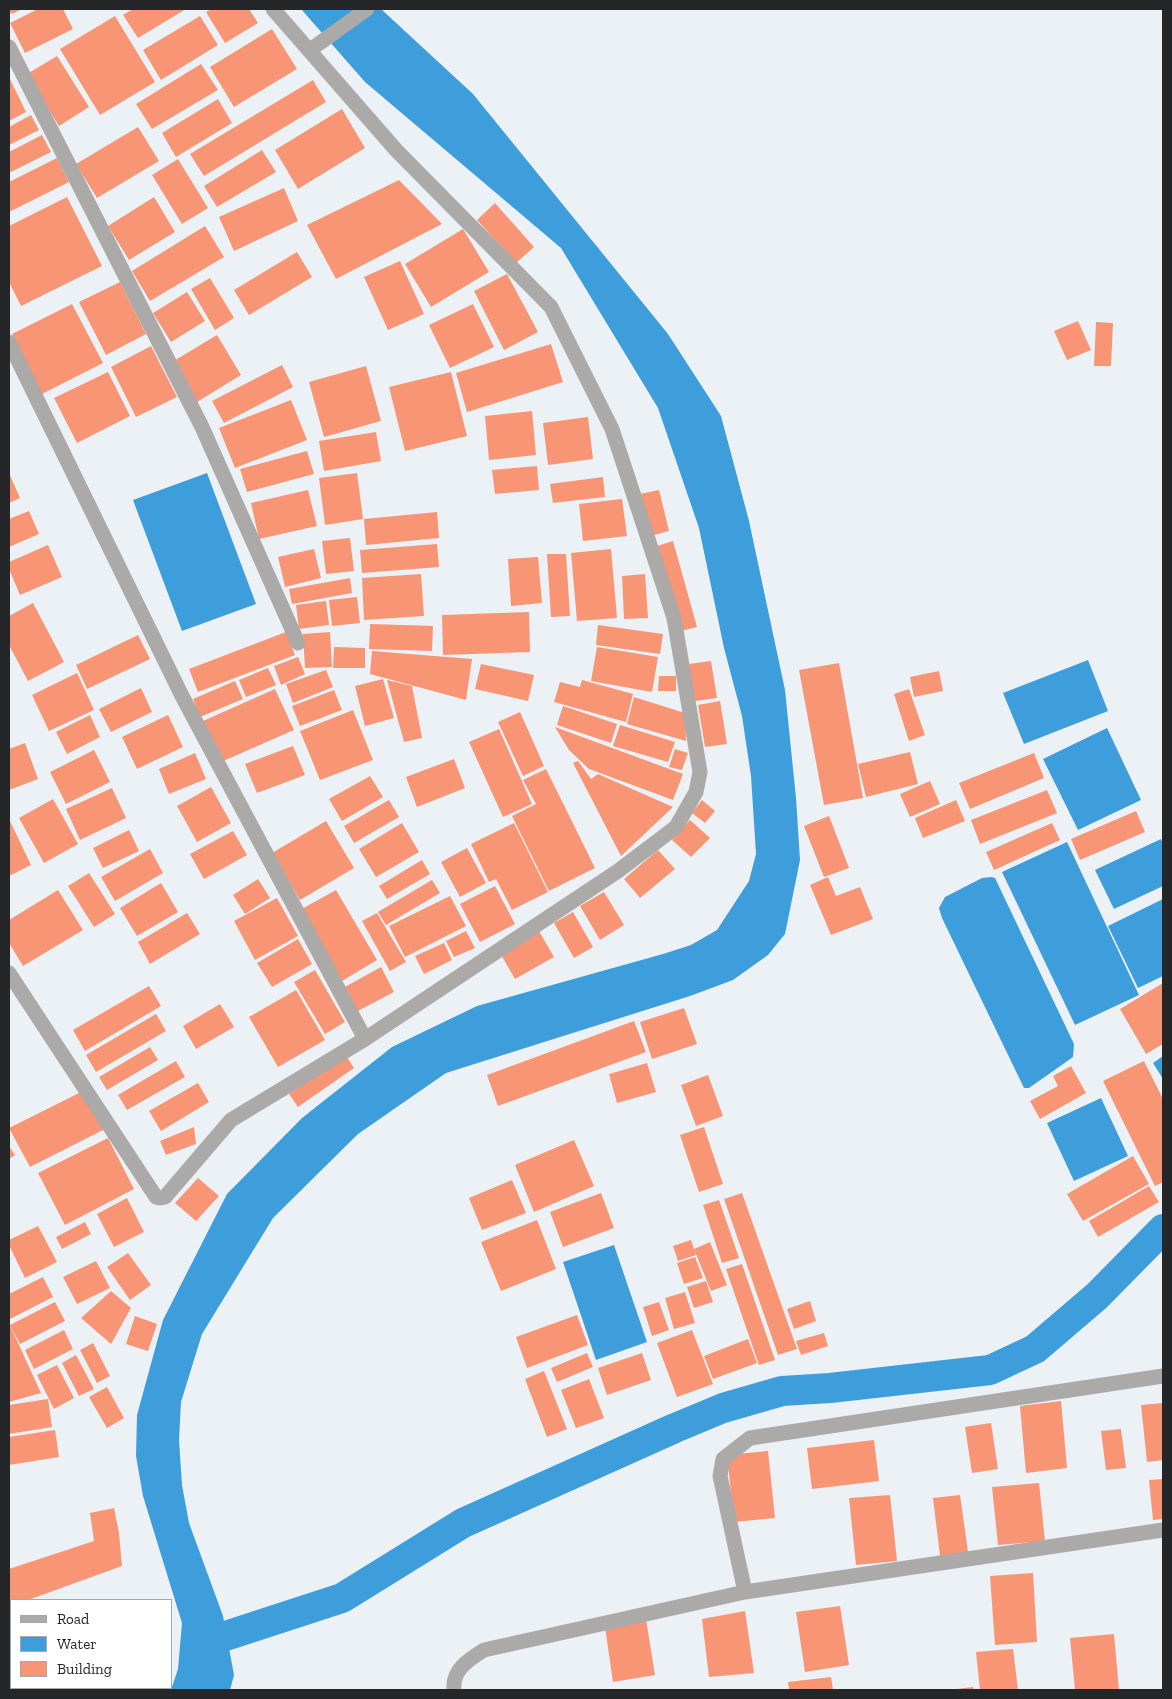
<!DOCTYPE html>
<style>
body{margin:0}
#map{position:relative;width:1172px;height:1699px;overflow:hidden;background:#ecf1f6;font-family:"Zilla Slab",serif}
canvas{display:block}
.frame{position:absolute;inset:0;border:10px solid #242627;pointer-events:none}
.legend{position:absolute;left:10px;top:1599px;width:162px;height:90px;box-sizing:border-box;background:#fff;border:1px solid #a7a8a9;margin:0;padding:6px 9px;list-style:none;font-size:15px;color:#242627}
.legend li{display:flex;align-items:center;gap:10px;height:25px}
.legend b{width:25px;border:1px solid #a7a8a9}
</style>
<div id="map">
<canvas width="1172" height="1699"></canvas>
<div class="frame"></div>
<ul class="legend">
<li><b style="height:6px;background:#aca9a9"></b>Road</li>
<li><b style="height:14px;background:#3e9edb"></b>Water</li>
<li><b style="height:14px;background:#f79575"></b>Building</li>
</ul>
</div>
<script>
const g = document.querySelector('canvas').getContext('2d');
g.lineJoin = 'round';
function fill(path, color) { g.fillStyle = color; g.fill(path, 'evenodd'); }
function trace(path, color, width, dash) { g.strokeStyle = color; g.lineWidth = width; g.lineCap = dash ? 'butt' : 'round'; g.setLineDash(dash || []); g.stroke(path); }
fill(new Path2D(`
 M 301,9 L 381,9 L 473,94 L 668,334 L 721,416 L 749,521 L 785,690 L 796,798 L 800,860 L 785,934 L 768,955 L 733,980 L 690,996 L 446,1073 L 358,1134 L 273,1218 L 202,1334 L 181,1402 L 179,1440 L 182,1485 L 189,1523 L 223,1616 L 234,1675 L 230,1690 L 171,1690 L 178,1669 L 182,1623 L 143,1496 L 136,1456 L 137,1415 L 163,1320 L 227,1194 L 302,1118 L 392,1047 L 477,1006 L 663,954 L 691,945 L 717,930 L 749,881 L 756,854 L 751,776 L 742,716 L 724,648 L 699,528 L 658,408 L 561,248 L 365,82 Z
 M 207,473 L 256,604 L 182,631 L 133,500 Z
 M 1088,660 L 1108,711 L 1024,744 L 1003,693 Z
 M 1107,728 L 1141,800 L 1078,830 L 1043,759 Z
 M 1161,839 L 1163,844 L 1163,886 L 1114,909 L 1095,870 Z
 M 1067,842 L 1139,995 L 1075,1025 L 1002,872 Z
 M 991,877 L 995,878 L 1074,1044 L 1073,1057 L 1029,1088 L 1024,1088 L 942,918 L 939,908 L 945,897 L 982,878 Z
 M 1163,899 L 1163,976 L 1138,988 L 1108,926 Z
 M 1163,1056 L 1163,1079 L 1153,1063 Z
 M 1101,1098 L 1128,1156 L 1074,1181 L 1047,1123 Z
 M 614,1245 L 647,1342 L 596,1360 L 563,1262 Z`), '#3e9edb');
trace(new Path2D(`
 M 204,1643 L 342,1598 L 463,1523 L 675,1428 L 723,1408 L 782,1391 L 830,1388 L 990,1370 L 1035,1349 L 1097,1296 L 1163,1229`), '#3e9edb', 30);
fill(new Path2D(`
 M 9,9 L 23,9 L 11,14 Z
 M 38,9 L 63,9 L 73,29 L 25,53 L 10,23 Z
 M 133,9 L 186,9 L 138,38 L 123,15 Z
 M 212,9 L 249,9 L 258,23 L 225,43 L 206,12 Z
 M 115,16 L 155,82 L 100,115 L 60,49 Z
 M 200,16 L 218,45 L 161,80 L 143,50 Z
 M 272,29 L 297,69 L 234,107 L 210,67 Z
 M 57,56 L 89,107 L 59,126 L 27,74 Z
 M 201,64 L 218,90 L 152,129 L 136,104 Z
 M 9,77 L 26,112 L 9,121 Z
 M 313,80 L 326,102 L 204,176 L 190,154 Z
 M 218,99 L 232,123 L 176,157 L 162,133 Z
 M 342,109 L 365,148 L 298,189 L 275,150 Z
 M 31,115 L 39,130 L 9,145 L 9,127 Z
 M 138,127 L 159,161 L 97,198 L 76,164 Z
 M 42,135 L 51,152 L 9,173 L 9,152 Z
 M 262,150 L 276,172 L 217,207 L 204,186 Z
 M 57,158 L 69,182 L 9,212 L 9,182 Z
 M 178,159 L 208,208 L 182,224 L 152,175 Z
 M 399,180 L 442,224 L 336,279 L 307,225 Z
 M 284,188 L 298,221 L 234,251 L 219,217 Z
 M 67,197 L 102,266 L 21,306 L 9,282 L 9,226 Z
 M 154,197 L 175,232 L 129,260 L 108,226 Z
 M 495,203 L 534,247 L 516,263 L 477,220 Z
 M 205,226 L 224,257 L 150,301 L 132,271 Z
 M 463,229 L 489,272 L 431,307 L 405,264 Z
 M 297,252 L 312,277 L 249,315 L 234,290 Z
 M 400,261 L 424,314 L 388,330 L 364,277 Z
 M 507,274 L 538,332 L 504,350 L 474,291 Z
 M 210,278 L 234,318 L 215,330 L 191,289 Z
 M 120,282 L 146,334 L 106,355 L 79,302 Z
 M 187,292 L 205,321 L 171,342 L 153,313 Z
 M 72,304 L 103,363 L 42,394 L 12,334 Z
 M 473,304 L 494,347 L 450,368 L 429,325 Z
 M 1078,321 L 1091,350 L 1067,360 L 1054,331 Z
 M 1096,322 L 1113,323 L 1111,366 L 1094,366 Z
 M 217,335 L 241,375 L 197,402 L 172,362 Z
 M 551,344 L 563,382 L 467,412 L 456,373 Z
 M 151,346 L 177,397 L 136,417 L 111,367 Z
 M 282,365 L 293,387 L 224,423 L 212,401 Z
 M 366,366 L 381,421 L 324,437 L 309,382 Z
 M 108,372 L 130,416 L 77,443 L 54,398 Z
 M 451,372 L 467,436 L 405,451 L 389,387 Z
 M 291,400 L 307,440 L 235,468 L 219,428 Z
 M 532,411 L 536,455 L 489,460 L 485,416 Z
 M 588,417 L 593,459 L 548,465 L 543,423 Z
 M 376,432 L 381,461 L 324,471 L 319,441 Z
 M 307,451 L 314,474 L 247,492 L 240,469 Z
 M 537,466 L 539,490 L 495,494 L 492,470 Z
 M 9,473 L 20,498 L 9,503 Z
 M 357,473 L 363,519 L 325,525 L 319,478 Z
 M 603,477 L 605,497 L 553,503 L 550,484 Z
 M 308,490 L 317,526 L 259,539 L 251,503 Z
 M 659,490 L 669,531 L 650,536 L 640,494 Z
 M 622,499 L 627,536 L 583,541 L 579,504 Z
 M 29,511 L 39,534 L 9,547 L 9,519 Z
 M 437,512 L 439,538 L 366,545 L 364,519 Z
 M 350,538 L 354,571 L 326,574 L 322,541 Z
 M 673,541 L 697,627 L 681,631 L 657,546 Z
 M 437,544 L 439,567 L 362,573 L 360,550 Z
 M 48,545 L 62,577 L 20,595 L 9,569 L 9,562 Z
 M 314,549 L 321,578 L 285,587 L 278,557 Z
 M 611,549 L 617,618 L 577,621 L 571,553 Z
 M 547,554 L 566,554 L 570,616 L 551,617 Z
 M 538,557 L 542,603 L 511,606 L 508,559 Z
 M 421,574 L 424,616 L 364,620 L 362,578 Z
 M 645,574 L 648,618 L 624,619 L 622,576 Z
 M 350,578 L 352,593 L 292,604 L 289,589 Z
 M 357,597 L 360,623 L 332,626 L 329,600 Z
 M 326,601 L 329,625 L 299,629 L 296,605 Z
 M 33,603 L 64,662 L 28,681 L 9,645 L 9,616 Z
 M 529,612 L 530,652 L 443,655 L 442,615 Z
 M 370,624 L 433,626 L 432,651 L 369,649 Z
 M 598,625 L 663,634 L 660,654 L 596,645 Z
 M 286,632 L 295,655 L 198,692 L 189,669 Z
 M 330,632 L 332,667 L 305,668 L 303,634 Z
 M 138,635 L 150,659 L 87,689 L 76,665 Z
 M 334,647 L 365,648 L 365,668 L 333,668 Z
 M 597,647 L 658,657 L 652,692 L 591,681 Z
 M 372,651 L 472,659 L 466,700 L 370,674 Z
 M 298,657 L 305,674 L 281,685 L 274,666 Z
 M 711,661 L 717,698 L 695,701 L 689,664 Z
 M 839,663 L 863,798 L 824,805 L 799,670 Z
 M 481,664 L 534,675 L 528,701 L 475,689 Z
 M 268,668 L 276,685 L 246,697 L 239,680 Z
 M 326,670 L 333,687 L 293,703 L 286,684 Z
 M 939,671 L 943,691 L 914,697 L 910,677 Z
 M 77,673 L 94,710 L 49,731 L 32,695 Z
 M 659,676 L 676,676 L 676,691 L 658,691 Z
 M 383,679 L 394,718 L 365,726 L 355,686 Z
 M 387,680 L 412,686 L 422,738 L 404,742 Z
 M 582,680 L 633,694 L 626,722 L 554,702 L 560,682 L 580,687 Z
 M 235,681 L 243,699 L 200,717 L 193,699 Z
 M 141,688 L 152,712 L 111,732 L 99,709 Z
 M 275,689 L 294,730 L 221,762 L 203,721 Z
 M 909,689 L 925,735 L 909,741 L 894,694 Z
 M 334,690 L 342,710 L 300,726 L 292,706 Z
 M 634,697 L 685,713 L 686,741 L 627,724 Z
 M 720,701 L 727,744 L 705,747 L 698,705 Z
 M 563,706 L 617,724 L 611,743 L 557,725 Z
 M 353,710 L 373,760 L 320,780 L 300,731 Z
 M 520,712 L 544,766 L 523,776 L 498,722 Z
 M 90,715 L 100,737 L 67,754 L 56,732 Z
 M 168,715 L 183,747 L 137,769 L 122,737 Z
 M 620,725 L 675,742 L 668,762 L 613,746 Z
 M 555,727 L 683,774 L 673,800 L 589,769 L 569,750 Z
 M 499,729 L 532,804 L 503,817 L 469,742 Z
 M 25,743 L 38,779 L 9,790 L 9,749 Z
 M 293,746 L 305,775 L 257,793 L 245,764 Z
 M 675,749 L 688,753 L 682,770 L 669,767 Z
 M 94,750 L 110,782 L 66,804 L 50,772 Z
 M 910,752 L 918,784 L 866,797 L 858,764 Z
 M 195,753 L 206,779 L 169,794 L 159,769 Z
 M 1034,753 L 1044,778 L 970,809 L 959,783 Z
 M 454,759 L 465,788 L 417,807 L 406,777 Z
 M 578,761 L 591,779 L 598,774 L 673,807 L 621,856 L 573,763 Z
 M 546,769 L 595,868 L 549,891 L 512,816 L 536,804 L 523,780 Z
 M 370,776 L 383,797 L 342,821 L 329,799 Z
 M 930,781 L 940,804 L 910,817 L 900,794 Z
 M 211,787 L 231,823 L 197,842 L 177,806 Z
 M 112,788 L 126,818 L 80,840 L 66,809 Z
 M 1047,790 L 1057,813 L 980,844 L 971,820 Z
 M 53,799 L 78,844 L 44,863 L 19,818 Z
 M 389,800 L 399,817 L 354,843 L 344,826 Z
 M 702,800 L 715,811 L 705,823 L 692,813 Z
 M 956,800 L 965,821 L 923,838 L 915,818 Z
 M 1136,811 L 1145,832 L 1080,860 L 1071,839 Z
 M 829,816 L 849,868 L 824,877 L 804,826 Z
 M 9,819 L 31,865 L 9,876 Z
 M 690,820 L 710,838 L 691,857 L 672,840 Z
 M 326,821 L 354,868 L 300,900 L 272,853 Z
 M 402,823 L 419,852 L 376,877 L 359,849 Z
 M 514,823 L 548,892 L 512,910 L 496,879 L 489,882 L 471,844 Z
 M 1052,823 L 1060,840 L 994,870 L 986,852 Z
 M 129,830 L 139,851 L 103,868 L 93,848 Z
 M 233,831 L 247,855 L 204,879 L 190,854 Z
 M 467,848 L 486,883 L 460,897 L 441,862 Z
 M 150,849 L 163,873 L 115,901 L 101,877 Z
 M 658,850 L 675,869 L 640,898 L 624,879 Z
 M 422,860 L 430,874 L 387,899 L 379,886 Z
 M 89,873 L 115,914 L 94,927 L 68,886 Z
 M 828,877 L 836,896 L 860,887 L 873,919 L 831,935 L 810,885 Z
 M 258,879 L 270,898 L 245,914 L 233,895 Z
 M 432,880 L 440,893 L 386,925 L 378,912 Z
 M 161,883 L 178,912 L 137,936 L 120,908 Z
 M 495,886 L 515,924 L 480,942 L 460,904 Z
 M 58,890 L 83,930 L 23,966 L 9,943 L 9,920 Z
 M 336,890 L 377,960 L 342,981 L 300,910 Z
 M 604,892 L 624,925 L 600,940 L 580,906 Z
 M 450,896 L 466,926 L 405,957 L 389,926 Z
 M 277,898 L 298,936 L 255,960 L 234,921 Z
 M 573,912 L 593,947 L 574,958 L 554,923 Z
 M 187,913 L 200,934 L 150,964 L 138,942 Z
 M 377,913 L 406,962 L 390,971 L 362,921 Z
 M 466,931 L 475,948 L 454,957 L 446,941 Z
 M 539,931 L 554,957 L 515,979 L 500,953 Z
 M 298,939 L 312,964 L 272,987 L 257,963 Z
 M 444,943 L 452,960 L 424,974 L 415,956 Z
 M 381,967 L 394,992 L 356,1012 L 343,988 Z
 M 315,970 L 345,1022 L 325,1034 L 294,982 Z
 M 1163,983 L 1163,1044 L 1146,1054 L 1120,1009 Z
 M 149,986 L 161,1006 L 85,1051 L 73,1030 Z
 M 296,990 L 325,1040 L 278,1067 L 249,1017 Z
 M 220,1004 L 234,1027 L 196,1049 L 183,1026 Z
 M 684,1008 L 697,1044 L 652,1059 L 640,1022 Z
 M 156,1014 L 166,1031 L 96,1072 L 86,1055 Z
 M 634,1021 L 646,1052 L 498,1106 L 487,1075 Z
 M 150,1047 L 158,1060 L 107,1090 L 99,1077 Z
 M 345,1054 L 354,1068 L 298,1107 L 289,1094 Z
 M 176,1061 L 185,1077 L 127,1110 L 118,1095 Z
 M 1144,1061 L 1163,1099 L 1163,1182 L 1155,1186 L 1103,1081 Z
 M 647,1063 L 656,1092 L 617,1103 L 609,1074 Z
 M 1071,1066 L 1086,1093 L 1040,1119 L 1030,1101 L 1058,1086 L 1053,1076 Z
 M 708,1075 L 723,1116 L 696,1126 L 681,1085 Z
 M 198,1083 L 209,1102 L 161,1131 L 149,1111 Z
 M 85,1090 L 105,1129 L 30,1167 L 9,1128 Z
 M 194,1127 L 196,1144 L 166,1155 L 160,1141 Z
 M 704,1127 L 723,1184 L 699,1192 L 680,1135 Z
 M 108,1138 L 134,1189 L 65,1225 L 38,1173 Z
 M 574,1140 L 594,1186 L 534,1212 L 515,1165 Z
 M 9,1146 L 15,1155 L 9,1159 Z
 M 1133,1156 L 1149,1184 L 1083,1221 L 1067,1194 Z
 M 198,1178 L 219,1196 L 196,1221 L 175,1203 Z
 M 512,1180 L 526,1213 L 482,1230 L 469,1198 Z
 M 1149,1186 L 1159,1202 L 1098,1237 L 1089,1221 Z
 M 601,1193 L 614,1228 L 563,1247 L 550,1212 Z
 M 742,1193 L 797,1349 L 778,1355 L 724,1199 Z
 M 127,1198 L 144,1232 L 114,1247 L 97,1214 Z
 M 719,1200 L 739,1258 L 722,1263 L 703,1205 Z
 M 537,1220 L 556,1269 L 501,1291 L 481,1242 Z
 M 85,1222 L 91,1234 L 62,1249 L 56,1237 Z
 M 38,1226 L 57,1262 L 25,1278 L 9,1245 L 9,1240 Z
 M 691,1240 L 696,1255 L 678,1261 L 673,1246 Z
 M 710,1242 L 727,1285 L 711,1291 L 694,1249 Z
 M 128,1253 L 151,1285 L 130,1300 L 107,1267 Z
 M 695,1257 L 703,1278 L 684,1284 L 677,1263 Z
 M 96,1261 L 110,1288 L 77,1304 L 63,1277 Z
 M 742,1264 L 775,1360 L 759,1365 L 726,1269 Z
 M 43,1277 L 53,1297 L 10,1319 L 9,1294 Z
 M 706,1281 L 713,1302 L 694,1308 L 687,1287 Z
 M 111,1291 L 131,1308 L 111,1344 L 81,1318 Z
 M 685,1292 L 695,1323 L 674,1329 L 665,1298 Z
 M 810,1301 L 816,1321 L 794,1329 L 787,1309 Z
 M 55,1302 L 65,1321 L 20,1344 L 10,1325 Z
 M 659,1302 L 669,1330 L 652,1336 L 643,1307 Z
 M 577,1315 L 588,1345 L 527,1368 L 516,1337 Z
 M 135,1316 L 157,1324 L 148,1351 L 126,1344 Z
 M 9,1323 L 41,1393 L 9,1402 Z
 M 64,1330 L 73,1349 L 34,1369 L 25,1350 Z
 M 692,1330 L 713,1384 L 677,1397 L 657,1343 Z
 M 824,1333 L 828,1346 L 801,1355 L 796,1341 Z
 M 748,1339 L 757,1363 L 713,1379 L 704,1356 Z
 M 93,1343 L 110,1376 L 97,1383 L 80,1350 Z
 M 587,1353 L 593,1367 L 557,1382 L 551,1368 Z
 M 642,1353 L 651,1380 L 607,1395 L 598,1368 Z
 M 76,1355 L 94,1389 L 79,1396 L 62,1363 Z
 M 57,1365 L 74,1398 L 54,1409 L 37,1375 Z
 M 544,1371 L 567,1429 L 547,1437 L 525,1379 Z
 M 589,1379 L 604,1418 L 576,1428 L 561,1390 Z
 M 107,1387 L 124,1418 L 107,1428 L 89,1397 Z
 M 48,1399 L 52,1427 L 9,1434 L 9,1405 Z
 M 1061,1401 L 1067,1468 L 1026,1473 L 1020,1406 Z
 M 1163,1403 L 1163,1460 L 1147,1462 L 1141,1405 Z
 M 991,1423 L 998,1469 L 972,1473 L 965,1427 Z
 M 1121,1429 L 1126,1468 L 1106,1470 L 1101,1431 Z
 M 55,1430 L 59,1457 L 9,1465 L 9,1437 Z
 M 874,1440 L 879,1481 L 812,1489 L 807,1448 Z
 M 768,1451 L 775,1518 L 734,1522 L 727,1455 Z
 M 1163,1479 L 1163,1519 L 1153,1520 L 1149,1480 Z
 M 1039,1483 L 1045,1541 L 998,1545 L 992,1487 Z
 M 890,1495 L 897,1561 L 856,1565 L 849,1498 Z
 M 960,1495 L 968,1552 L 940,1556 L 933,1498 Z
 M 114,1508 L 119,1533 L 122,1566 L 28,1600 L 11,1600 L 11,1606 L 9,1607 L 9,1569 L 94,1541 L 90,1513 Z
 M 1033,1573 L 1037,1642 L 995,1645 L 990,1576 Z
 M 840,1606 L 849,1665 L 805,1672 L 796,1612 Z
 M 745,1611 L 754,1673 L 709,1677 L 702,1619 Z
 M 645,1613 L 655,1675 L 613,1682 L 604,1620 Z
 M 1114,1634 L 1119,1690 L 1075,1690 L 1070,1638 Z
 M 1013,1649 L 1018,1690 L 980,1690 L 976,1652 Z
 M 831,1677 L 833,1690 L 789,1690 L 788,1682 Z
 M 973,1687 L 974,1690 L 957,1690 L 957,1689 Z`), '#f79575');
trace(new Path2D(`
 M 9,47 L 202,427 L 298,643
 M 310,50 L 367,9
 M 9,342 L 182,696 L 365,1039
 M 9,973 L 156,1197 L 160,1198 L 165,1197 L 231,1120 L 365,1039 L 618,871 L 676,827 L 696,792 L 700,772 L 674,618 L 612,429 L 551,307 L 396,150 L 273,9
 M 745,1592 L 720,1476 L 723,1459 L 750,1438 L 1163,1376
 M 454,1690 C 452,1670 468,1660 484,1650 L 745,1592 L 1163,1530`), '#aca9a9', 15);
</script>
